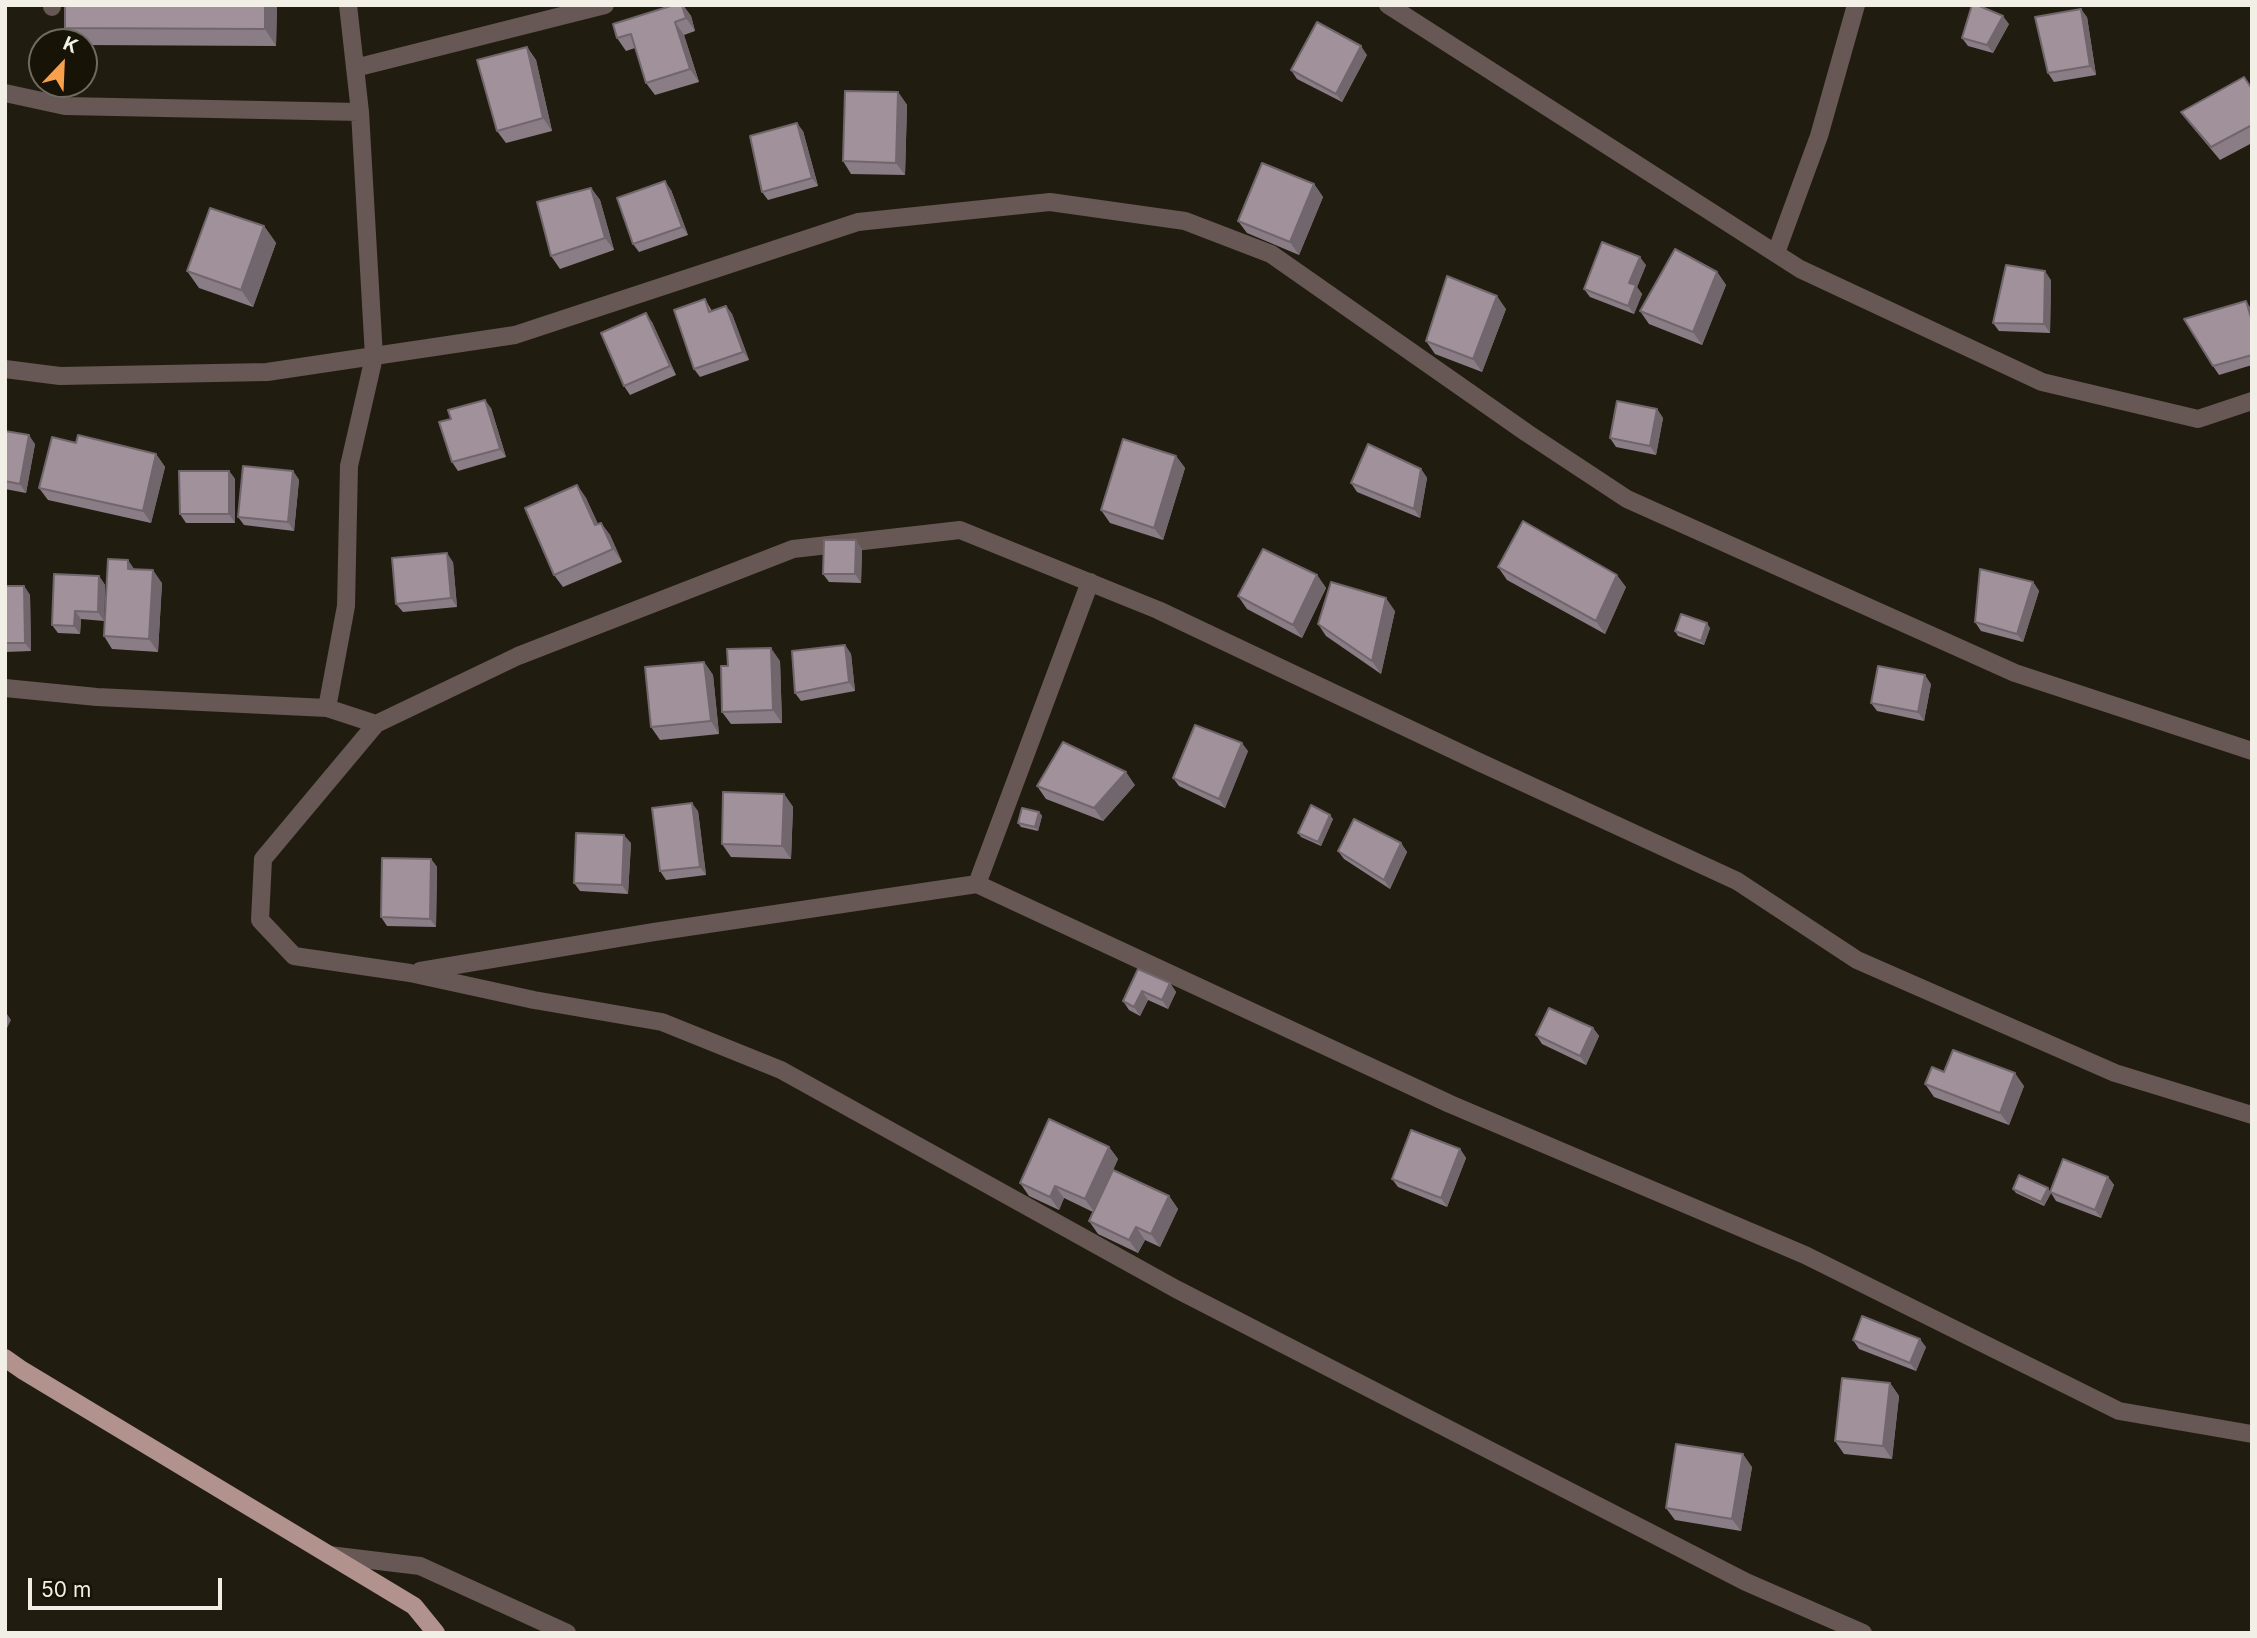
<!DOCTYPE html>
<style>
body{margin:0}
#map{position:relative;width:2257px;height:1638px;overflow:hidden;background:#201d10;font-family:Inter,sans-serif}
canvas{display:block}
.frame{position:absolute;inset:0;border:7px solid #f1efe6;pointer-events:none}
.north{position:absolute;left:28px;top:28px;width:70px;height:70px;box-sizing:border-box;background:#171407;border:2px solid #6e6c60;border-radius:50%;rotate:23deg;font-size:19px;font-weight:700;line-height:28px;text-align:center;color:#f1efe6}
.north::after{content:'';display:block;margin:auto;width:24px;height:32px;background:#f8a04b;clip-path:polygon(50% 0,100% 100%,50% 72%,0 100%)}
.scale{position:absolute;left:28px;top:1578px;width:194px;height:32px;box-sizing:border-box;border:4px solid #f1efe6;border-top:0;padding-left:9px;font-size:21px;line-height:24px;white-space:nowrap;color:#f1efe6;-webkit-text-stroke:5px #171407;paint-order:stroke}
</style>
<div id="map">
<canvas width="2257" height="1638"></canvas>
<div class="frame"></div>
<div class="north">K</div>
<div class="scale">50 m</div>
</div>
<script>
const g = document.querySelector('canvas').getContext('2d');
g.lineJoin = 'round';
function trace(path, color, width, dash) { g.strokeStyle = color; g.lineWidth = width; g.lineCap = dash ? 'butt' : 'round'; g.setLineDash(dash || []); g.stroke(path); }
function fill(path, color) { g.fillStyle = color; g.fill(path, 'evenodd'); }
trace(new Path2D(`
 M 1388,5 L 1800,269 L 2042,382 L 2198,419 L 2252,401
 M 52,7 L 52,5
 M 355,68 L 605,5
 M 5,93 L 65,106 L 360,112
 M 1776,253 L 1819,136 L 1856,5
 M 5,369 L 60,376 L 267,372 L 515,335 L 858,222 L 1050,202 L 1185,221 L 1271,254 L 1527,433 L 1627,499 L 2015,673 L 2252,751
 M 5,688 L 97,697 L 327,708 L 376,724
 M 327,708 L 346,606 L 349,466 L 374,357 L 360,112 L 348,5
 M 977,884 L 1090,582
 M 420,971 L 654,932 L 977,884 L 1450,1104 L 1805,1255 L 2119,1411 L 2252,1434
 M 329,1555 L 420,1566 L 567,1633
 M 1863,1633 L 1746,1582 L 1176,1289 L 781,1070 L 662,1022 L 534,1000 L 410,973 L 294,956 L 260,920 L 263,859 L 376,724 L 518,656 L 793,549 L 960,530 L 1158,610 L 1479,762 L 1737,881 L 1857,960 L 2115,1073 L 2252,1115`), '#675755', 18);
trace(new Path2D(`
 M 5,1358 L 22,1370 L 414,1606 L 436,1633`), '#b2928c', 18);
fill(new Path2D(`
 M 65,5 L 277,5 L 276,46 L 84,45 L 84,42 L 75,42 L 65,28 Z
 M 674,5 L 683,5 L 691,16 L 695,31 L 684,35 L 699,82 L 655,95 L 646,83 L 635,48 L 626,51 L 617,38 Z
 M 2087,17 L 2096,75 L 2054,82 L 2048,73 Z
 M 2009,24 L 1993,53 L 1968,46 L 1962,38 Z
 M 527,47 L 536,60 L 552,131 L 506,143 L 497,131 Z
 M 1367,55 L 1342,102 L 1297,79 L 1291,70 Z
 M 2252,88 L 2252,143 L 2220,160 L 2190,124 L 2181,112 Z
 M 898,92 L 907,105 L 905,175 L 851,174 L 843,161 Z
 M 803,131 L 818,186 L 768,200 L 762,192 Z
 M 1314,184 L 1323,197 L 1299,255 L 1247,233 L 1238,221 Z
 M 591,188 L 600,200 L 614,250 L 560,269 L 551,256 Z
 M 671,190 L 688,235 L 639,252 L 633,244 Z
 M 264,226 L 276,243 L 253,307 L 199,288 L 187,271 Z
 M 1646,265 L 1637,287 L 1642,294 L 1634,314 L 1590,297 L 1584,289 Z
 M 1717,272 L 1726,285 L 1702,345 L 1649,324 L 1640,311 Z
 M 2051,280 L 2050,333 L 1999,331 L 1993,323 Z
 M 705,299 L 712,311 L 726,306 L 732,314 L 749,360 L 700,377 L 694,369 Z
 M 1506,309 L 1482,372 L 1435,354 L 1426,341 Z
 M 2252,310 L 2252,365 L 2219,375 L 2213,366 Z
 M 652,322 L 676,375 L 630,395 L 624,386 Z
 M 491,408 L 506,457 L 458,471 L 452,462 L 451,419 Z
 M 1657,409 L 1663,418 L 1656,455 L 1616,447 L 1610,438 Z
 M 5,431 L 35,444 L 26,493 L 5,489 Z
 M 76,443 L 156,454 L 165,467 L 151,523 L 48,500 L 39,488 Z
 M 1176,456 L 1185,468 L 1163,540 L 1110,523 L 1101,510 Z
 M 1421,469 L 1427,478 L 1420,518 L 1357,492 L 1351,483 Z
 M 229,471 L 235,479 L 235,523 L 186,523 L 180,514 Z
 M 293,471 L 299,480 L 294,531 L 244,525 L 238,517 Z
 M 577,485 L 586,498 L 598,524 L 601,523 L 610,535 L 622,562 L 563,587 L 554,575 Z
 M 862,549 L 861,583 L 829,582 L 823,574 Z
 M 453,562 L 457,607 L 403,612 L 396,604 Z
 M 1498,567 L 1626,587 L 1605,634 L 1507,580 Z
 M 135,569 L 162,583 L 158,652 L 112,649 L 104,636 Z
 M 1317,575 L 1326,588 L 1302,638 L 1247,609 L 1238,596 Z
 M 99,576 L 105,585 L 104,621 L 81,619 L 80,634 L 58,633 L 52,625 Z
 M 2033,582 L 2039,591 L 2023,642 L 1981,631 L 1975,622 Z
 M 5,586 L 24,586 L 30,595 L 31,651 L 5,652 Z
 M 1395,611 L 1381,674 L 1326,636 L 1318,624 Z
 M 1710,628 L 1704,645 L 1678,636 L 1675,631 Z
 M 845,645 L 851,654 L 855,691 L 801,701 L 795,693 Z
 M 780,661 L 782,723 L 731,724 L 722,712 L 728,666 Z
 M 704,662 L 713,675 L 719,734 L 660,740 L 651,727 Z
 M 1931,684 L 1924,721 L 1877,711 L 1871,703 Z
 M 1248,751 L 1225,808 L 1179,786 L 1173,778 Z
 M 1135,785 L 1103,821 L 1046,799 L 1037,786 Z
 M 784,794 L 793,807 L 791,859 L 731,857 L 722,844 Z
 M 698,811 L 706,875 L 666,880 L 660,871 Z
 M 1039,812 L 1042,816 L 1038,831 L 1021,827 L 1018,823 Z
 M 1333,819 L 1321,846 L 1301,837 L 1298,833 Z
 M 631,843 L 628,894 L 580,891 L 574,883 Z
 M 1401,843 L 1407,852 L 1390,889 L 1344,859 L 1338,851 Z
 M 431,859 L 437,867 L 436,927 L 387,926 L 381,917 Z
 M 1138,969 L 1170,983 L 1176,992 L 1168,1009 L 1148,1000 L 1140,1016 L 1129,1010 L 1123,1001 Z
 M 1593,1028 L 1599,1036 L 1586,1065 L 1542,1044 L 1536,1035 Z
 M 1925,1084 L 2024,1086 L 2009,1125 L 1934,1097 Z
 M 1109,1147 L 1118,1159 L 1113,1170 L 1169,1196 L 1178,1209 L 1160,1247 L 1145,1240 L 1138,1253 L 1098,1234 L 1089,1221 L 1093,1212 L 1064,1198 L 1059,1210 L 1029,1196 L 1020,1183 Z
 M 1460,1149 L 1466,1158 L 1447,1207 L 1398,1187 L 1392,1179 Z
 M 2108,1177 L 2114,1185 L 2101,1218 L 2056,1201 L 2051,1193 L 2044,1206 L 2016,1193 L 2013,1189 L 2050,1192 Z
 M 1853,1340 L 1926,1347 L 1916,1371 L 1859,1349 Z
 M 1890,1383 L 1899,1396 L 1892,1459 L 1844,1454 L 1835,1441 Z
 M 1752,1467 L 1741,1531 L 1675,1520 L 1666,1508 Z`), '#8a7d85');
fill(new Path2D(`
 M 265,5 L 277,5 L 276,46 L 265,29 Z
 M 682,5 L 691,16 L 695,31 L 686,18 Z
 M 2081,9 L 2087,17 L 2096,75 L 2090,66 Z
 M 2003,16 L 2009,24 L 1993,53 L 1987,45 Z
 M 675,22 L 684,35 L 699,82 L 690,69 Z
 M 1361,46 L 1367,55 L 1342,102 L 1336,94 Z
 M 527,47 L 536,60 L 552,131 L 543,118 Z
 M 898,92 L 907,105 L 905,175 L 896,163 Z
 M 797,123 L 803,131 L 818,186 L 812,178 Z
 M 665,181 L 671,190 L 688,235 L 682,227 Z
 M 1314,184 L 1323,197 L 1299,255 L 1290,242 Z
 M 591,188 L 600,200 L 614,250 L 605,238 Z
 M 264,226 L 276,243 L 253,307 L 241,290 Z
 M 1640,257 L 1646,265 L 1637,287 L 1642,294 L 1634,314 L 1628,306 L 1629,283 Z
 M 2045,271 L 2051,280 L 2050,333 L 2044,324 Z
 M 1717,272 L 1726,285 L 1702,345 L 1693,332 Z
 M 1497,296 L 1506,309 L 1482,372 L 1473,359 Z
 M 2246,301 L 2252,310 L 2252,321 Z
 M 726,306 L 732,314 L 749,360 L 743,352 Z
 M 646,313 L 652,322 L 676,375 L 670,366 Z
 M 485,400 L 491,408 L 506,457 L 500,449 Z
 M 1657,409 L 1663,418 L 1656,455 L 1650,446 Z
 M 29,435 L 35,444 L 26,493 L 20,484 Z
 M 156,454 L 165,467 L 151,523 L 143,511 Z
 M 1176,456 L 1185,468 L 1163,540 L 1154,528 Z
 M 1421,469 L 1427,478 L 1420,518 L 1414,509 Z
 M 229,471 L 235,479 L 235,523 L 229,514 Z
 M 293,471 L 299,480 L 294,531 L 288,522 Z
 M 577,485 L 586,498 L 604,538 L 595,525 Z
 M 601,523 L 610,535 L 622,562 L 613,549 Z
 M 856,540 L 862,549 L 861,583 L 855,574 Z
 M 447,553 L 453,562 L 457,607 L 451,598 Z
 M 128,560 L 137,573 L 128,569 Z
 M 153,570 L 162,583 L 158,652 L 149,639 Z
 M 1317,575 L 1326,588 L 1302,638 L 1293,625 Z
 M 1617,575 L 1626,587 L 1605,634 L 1596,621 Z
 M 99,576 L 105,585 L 104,621 L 98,612 Z
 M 2033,582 L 2039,591 L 2023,642 L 2017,634 Z
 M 24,586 L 30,595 L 31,651 L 25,643 Z
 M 1386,598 L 1395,611 L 1381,674 L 1372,661 Z
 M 75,611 L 81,619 L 80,634 L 74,626 Z
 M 1707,623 L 1710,628 L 1704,645 L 1701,641 Z
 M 845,645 L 851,654 L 855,691 L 849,682 Z
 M 771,648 L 780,661 L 782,723 L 773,710 Z
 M 704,662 L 713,675 L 719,734 L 711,721 Z
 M 1925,675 L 1931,684 L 1924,721 L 1918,712 Z
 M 1242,743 L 1248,751 L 1225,808 L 1219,799 Z
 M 1126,772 L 1135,785 L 1103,821 L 1094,808 Z
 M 784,794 L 793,807 L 791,859 L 782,846 Z
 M 692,803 L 698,811 L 706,875 L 700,867 Z
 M 1039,812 L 1042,816 L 1038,831 L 1035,827 Z
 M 1330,815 L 1333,819 L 1321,846 L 1318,842 Z
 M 624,835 L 631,843 L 628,894 L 622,885 Z
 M 1401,843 L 1407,852 L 1390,889 L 1384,880 Z
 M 431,859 L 437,867 L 436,927 L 430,919 Z
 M 1170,983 L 1176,992 L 1168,1009 L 1162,1000 Z
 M 1142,991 L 1148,1000 L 1140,1016 L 1134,1007 Z
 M 5,1011 L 11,1020 L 5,1032 Z
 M 1593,1028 L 1599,1036 L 1586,1065 L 1580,1056 Z
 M 2015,1073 L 2024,1086 L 2009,1125 L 2000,1113 Z
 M 1109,1147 L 1118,1159 L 1094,1212 L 1085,1199 Z
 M 1460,1149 L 1466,1158 L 1447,1207 L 1441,1198 Z
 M 2108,1177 L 2114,1185 L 2101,1218 L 2095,1210 Z
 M 1055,1186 L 1064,1198 L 1059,1210 L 1050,1197 Z
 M 2048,1188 L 2051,1193 L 2044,1206 L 2041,1202 Z
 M 1169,1196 L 1178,1209 L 1160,1247 L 1151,1234 Z
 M 1136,1227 L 1145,1240 L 1138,1253 L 1129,1240 Z
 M 1920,1339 L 1926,1347 L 1916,1371 L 1910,1363 Z
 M 1890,1383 L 1899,1396 L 1892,1459 L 1883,1446 Z
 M 1743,1454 L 1752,1467 L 1741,1531 L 1732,1519 Z`), '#71666c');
const building = new Path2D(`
 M 65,5 L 265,5 L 265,29 L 65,28 Z
 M 674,5 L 682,5 L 686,18 L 675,22 L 690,69 L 646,83 L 631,34 L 617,38 L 613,24 Z
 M 1972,5 L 1977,5 L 2003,16 L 1987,45 L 1962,38 Z
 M 2081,9 L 2090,66 L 2048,73 L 2035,17 Z
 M 1317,22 L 1361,46 L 1336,94 L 1291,70 Z
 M 527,47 L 543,118 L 497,131 L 477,60 Z
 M 2244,77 L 2252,89 L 2252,125 L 2211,147 L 2181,112 Z
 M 845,91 L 898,92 L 896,163 L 843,161 Z
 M 797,123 L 812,178 L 762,192 L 750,136 Z
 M 1262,163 L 1314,184 L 1290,242 L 1238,221 Z
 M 665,181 L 682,227 L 633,244 L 617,198 Z
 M 591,188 L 605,238 L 551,256 L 537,202 Z
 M 210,208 L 264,226 L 241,290 L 187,271 Z
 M 1602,242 L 1640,257 L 1629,283 L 1636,285 L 1628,306 L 1584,289 Z
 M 1675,249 L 1717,272 L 1693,332 L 1640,311 Z
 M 2006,265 L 2045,271 L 2044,324 L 1993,323 Z
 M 1447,276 L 1497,296 L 1473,359 L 1426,341 Z
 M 705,299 L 709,312 L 726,306 L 743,352 L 694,369 L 674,310 Z
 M 2246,301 L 2252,321 L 2252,355 L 2213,366 L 2184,319 Z
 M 646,313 L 670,366 L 624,386 L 601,333 Z
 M 485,400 L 500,449 L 452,462 L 439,422 L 451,419 L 448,410 Z
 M 1617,401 L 1657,409 L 1650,446 L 1610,438 Z
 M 5,431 L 29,435 L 20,484 L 5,481 Z
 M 78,435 L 156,454 L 143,511 L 39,488 L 52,437 L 76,443 Z
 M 1123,439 L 1176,456 L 1154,528 L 1101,510 Z
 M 1368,444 L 1421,469 L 1414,509 L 1351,483 Z
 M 243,466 L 293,471 L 288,522 L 238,517 Z
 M 179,471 L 229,471 L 229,514 L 180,514 Z
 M 577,485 L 595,525 L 601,523 L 613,549 L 554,575 L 525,508 Z
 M 1523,521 L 1617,575 L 1596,621 L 1498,567 Z
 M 824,540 L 856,540 L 855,574 L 823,574 Z
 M 1263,549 L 1317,575 L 1293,625 L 1238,596 Z
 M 447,553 L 451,598 L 396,604 L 392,558 Z
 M 108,559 L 128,560 L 128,569 L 153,570 L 149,639 L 104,636 Z
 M 1980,569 L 2033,582 L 2017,634 L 1975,622 Z
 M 54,574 L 99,576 L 98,612 L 75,611 L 74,626 L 52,625 Z
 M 1331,582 L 1386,598 L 1372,661 L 1318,624 Z
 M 5,586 L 24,586 L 25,643 L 5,643 Z
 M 1681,614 L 1707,623 L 1701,641 L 1675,631 Z
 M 845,645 L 849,682 L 795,693 L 792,651 Z
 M 771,648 L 773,710 L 722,712 L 721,666 L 728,666 L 727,649 Z
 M 704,662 L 711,721 L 651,727 L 645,667 Z
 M 1878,666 L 1925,675 L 1918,712 L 1871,703 Z
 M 1195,725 L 1242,743 L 1219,799 L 1173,778 Z
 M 1063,742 L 1126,772 L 1094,808 L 1037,786 Z
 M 723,792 L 784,794 L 782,846 L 722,844 Z
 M 692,803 L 700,867 L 660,871 L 652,808 Z
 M 1311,805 L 1330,815 L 1318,842 L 1298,833 Z
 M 1022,808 L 1039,812 L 1035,827 L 1018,823 Z
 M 1354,819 L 1401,843 L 1384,880 L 1338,851 Z
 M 576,833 L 624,835 L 622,885 L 574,883 Z
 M 382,858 L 431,859 L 430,919 L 381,917 Z
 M 1138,969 L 1170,983 L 1162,1000 L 1142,991 L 1134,1007 L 1123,1001 Z
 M 1549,1008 L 1593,1028 L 1580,1056 L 1536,1035 Z
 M 1953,1050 L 2015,1073 L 2000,1113 L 1925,1084 L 1932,1067 L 1944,1072 Z
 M 1049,1119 L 1109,1147 L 1085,1199 L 1055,1186 L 1050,1197 L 1020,1183 Z
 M 1411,1130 L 1460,1149 L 1441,1198 L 1392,1179 Z
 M 2063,1159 L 2108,1177 L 2095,1210 L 2050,1192 Z
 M 1113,1170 L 1169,1196 L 1151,1234 L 1136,1227 L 1129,1240 L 1089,1221 Z
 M 2019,1175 L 2048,1188 L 2041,1202 L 2013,1189 Z
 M 1862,1316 L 1920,1339 L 1910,1363 L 1853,1340 Z
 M 1842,1378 L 1890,1383 L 1883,1446 L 1835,1441 Z
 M 1676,1444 L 1743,1454 L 1732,1519 L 1666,1508 Z`);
fill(building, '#a1919b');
trace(building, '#71666c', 2);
</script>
